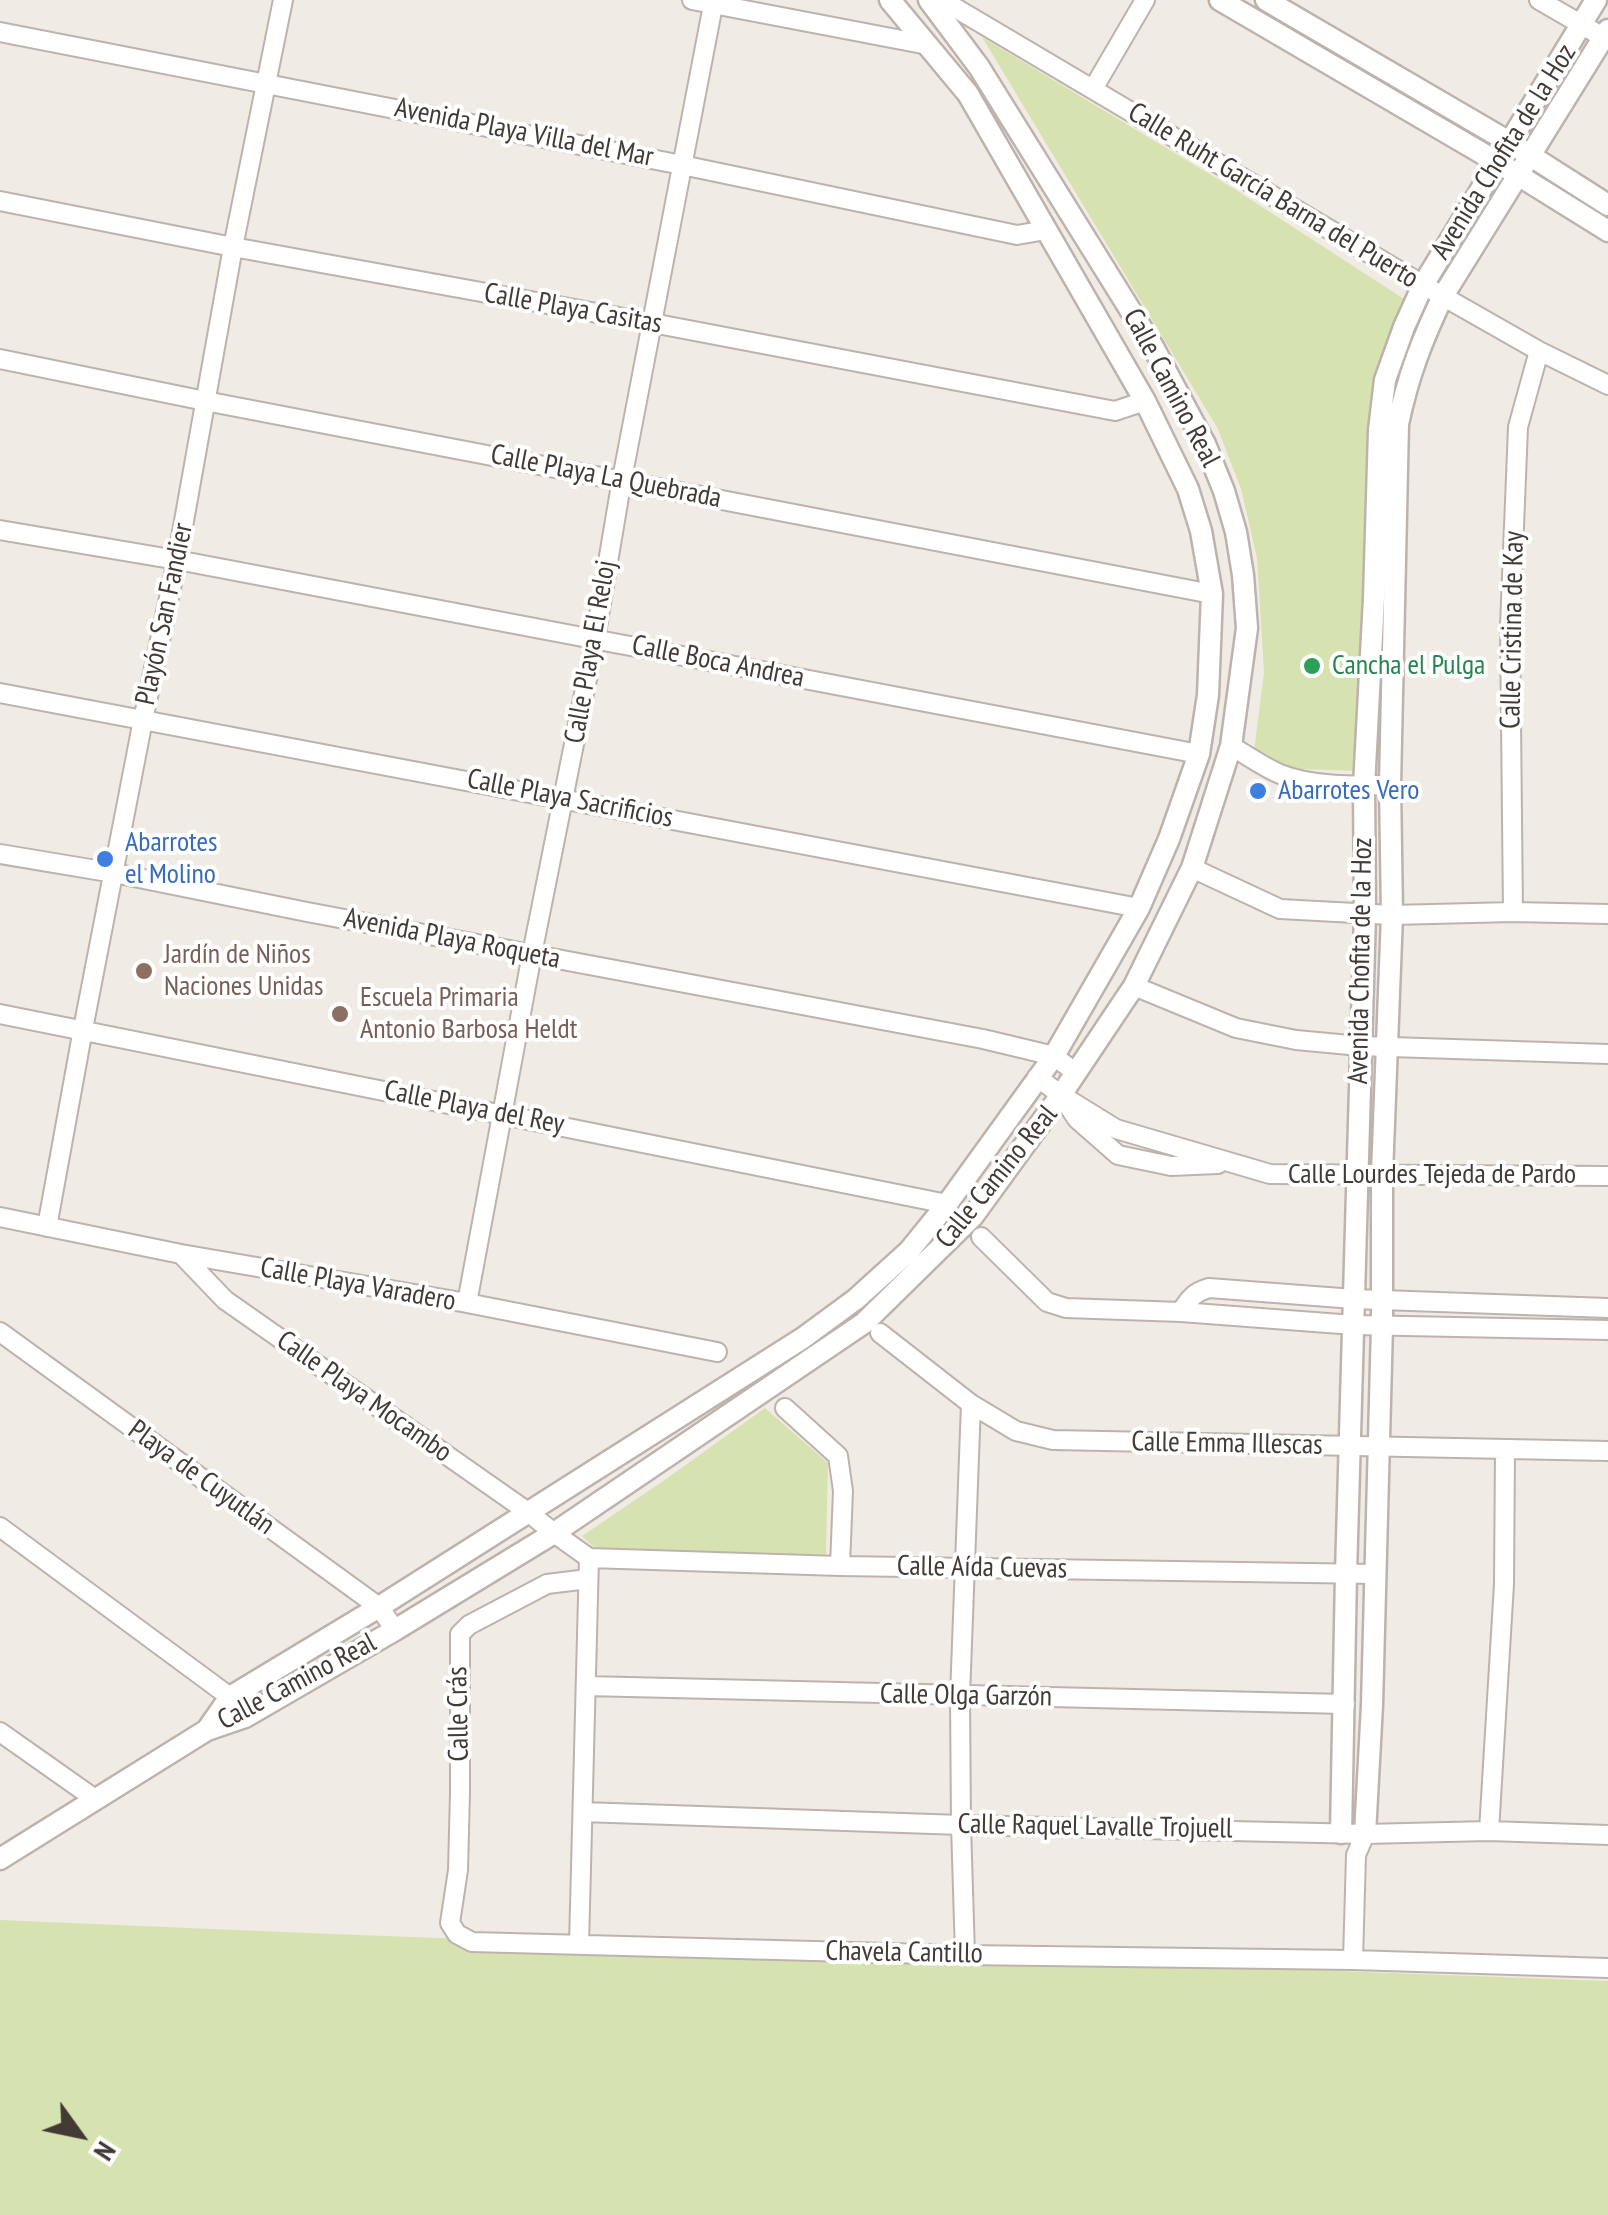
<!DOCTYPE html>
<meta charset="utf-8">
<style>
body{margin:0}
#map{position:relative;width:1608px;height:2215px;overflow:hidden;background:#f1ebe5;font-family:"PT Sans Narrow",sans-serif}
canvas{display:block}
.north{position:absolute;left:30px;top:2085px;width:100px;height:100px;-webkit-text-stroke:8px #fff;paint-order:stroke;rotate:123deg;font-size:28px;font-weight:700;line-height:40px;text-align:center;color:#433a35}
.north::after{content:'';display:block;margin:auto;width:35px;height:45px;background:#433a35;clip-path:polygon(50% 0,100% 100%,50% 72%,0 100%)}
</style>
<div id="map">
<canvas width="1608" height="2215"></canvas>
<div class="north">N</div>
</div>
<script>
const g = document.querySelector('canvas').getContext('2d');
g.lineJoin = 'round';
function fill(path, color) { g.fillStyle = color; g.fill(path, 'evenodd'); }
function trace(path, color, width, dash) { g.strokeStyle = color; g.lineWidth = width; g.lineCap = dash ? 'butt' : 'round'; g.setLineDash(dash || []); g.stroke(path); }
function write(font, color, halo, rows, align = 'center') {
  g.font = font + ' "PT Sans Narrow",sans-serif'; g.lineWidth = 8; g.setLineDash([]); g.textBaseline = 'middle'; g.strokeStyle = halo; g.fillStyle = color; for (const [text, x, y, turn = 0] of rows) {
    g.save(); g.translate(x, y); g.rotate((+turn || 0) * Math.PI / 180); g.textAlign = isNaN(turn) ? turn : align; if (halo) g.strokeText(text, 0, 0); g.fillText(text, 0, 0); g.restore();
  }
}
fill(new Path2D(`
 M 982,37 L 1236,190 L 1404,299 L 1380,358 L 1369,412 L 1358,771 L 1301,769 L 1253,760 L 1264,672 L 1257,558 L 1241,489 L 1218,429 Z
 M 765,1408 L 828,1463 L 826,1555 L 598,1551 L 582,1536 L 666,1479 Z
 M 0,1920 L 331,1934 L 1608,1981 L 1608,2215 L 0,2215 Z`), '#d7e2b1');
const minor = new Path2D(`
 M 692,0 L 928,45
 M 942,0 L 1423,285 L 1539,351 L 1608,385
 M 1539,0 L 1608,40
 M 0,32 L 682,165 L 1017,235 L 1046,230
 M 1093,89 L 1145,0
 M 0,201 L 233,247 L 652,323 L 1115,411 L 1145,401
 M 0,359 L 205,401 L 1212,594
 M 0,530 L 177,560 L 1199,754
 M 0,693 L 1139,908
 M 1231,746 C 1247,755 1263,767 1280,774 C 1313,787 1355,786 1390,785
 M 0,854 L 114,873 L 307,912 L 983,1039 L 1054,1056 L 1076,1073
 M 1192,868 L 1280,909 L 1392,915 L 1513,912 L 1608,914
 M 1513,912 L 1510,626 L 1518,427 L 1539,351
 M 1134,986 L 1236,1028 L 1296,1040 L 1360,1046 L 1608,1054
 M 0,1014 L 947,1204
 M 1037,1077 L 1061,1095 L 1116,1129 L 1270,1174 L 1608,1176
 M 1067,1104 L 1077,1119 L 1118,1155 L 1171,1166 L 1218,1164
 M 0,1217 L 181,1254 L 467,1303 L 717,1352
 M 47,1227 L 83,1029 L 143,720 L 177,560 L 233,247 L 283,0
 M 981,1237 L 1047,1302 L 1066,1308 L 1181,1312 L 1354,1325 L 1608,1330
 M 181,1254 L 225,1300 L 528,1512 L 554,1533 L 589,1558 L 579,1945
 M 467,1303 L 532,954 L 595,639 L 622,479 L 714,0
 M 1181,1312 C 1189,1299 1194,1292 1209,1288 L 1354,1299 L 1608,1308
 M 0,1332 L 379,1607 L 395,1630
 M 880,1333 L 971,1404 L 1016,1431 L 1053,1440 L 1608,1451
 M 785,1408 L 838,1456 L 843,1491 L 840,1566
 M 0,1527 L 230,1697 L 245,1717
 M 589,1558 L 840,1566 L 1375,1574
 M 588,1579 L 547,1584 L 469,1625 L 460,1634 L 460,1793 L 458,1870 L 450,1923 L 457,1934 L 472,1942 L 965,1955 L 1353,1960 L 1608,1968
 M 586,1686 L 1345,1704
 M 0,1732 L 95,1799
 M 583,1812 L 961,1825 L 1365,1834 L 1489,1831 L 1608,1835
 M 1489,1831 L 1504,1584 L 1505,1450
 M 965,1955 L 961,1825 L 960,1696 L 971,1404
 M 1353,1960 L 1356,1855 L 1365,1834`);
const tertiary = new Path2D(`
 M 1220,0 L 1497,162 L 1608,231
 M 1266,0 L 1509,142 L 1608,205
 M 207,1730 L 230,1697 L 379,1607 L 803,1338 L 856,1299 L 909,1251 L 947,1204 L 1054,1056 L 1139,908 L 1169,839 L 1199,754 L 1208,695 L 1212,594 L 1201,531 L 1188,489 L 1145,401 L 968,94 L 890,0
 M 1341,1833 L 1346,1574 L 1365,914 L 1364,786 L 1374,598 L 1379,430 L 1385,380 L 1404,327 L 1423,285 L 1596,0
 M 1365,1834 L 1372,1705 L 1382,1325 L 1382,1174 L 1392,915 L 1390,785 L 1398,424 C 1408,376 1422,340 1443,296 L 1608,30
 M 0,1859 L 207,1730 L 245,1717 L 395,1630 L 554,1533 L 864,1323 L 973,1216 L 1061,1095 L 1134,986 L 1192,868 L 1231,746 L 1247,628 L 1243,575 L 1236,532 L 1224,491 L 1205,444 L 1152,345 L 979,67 L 929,0`);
trace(minor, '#beb3ac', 22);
trace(tertiary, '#beb3ac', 25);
trace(minor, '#fff', 18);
trace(tertiary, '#fff', 20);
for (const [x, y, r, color] of [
 [1312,666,10,"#2e9e5b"],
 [1258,791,10,"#3f7fe0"],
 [105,859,10,"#3f7fe0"],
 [144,971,10,"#8d6e63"],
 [340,1014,10,"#8d6e63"]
]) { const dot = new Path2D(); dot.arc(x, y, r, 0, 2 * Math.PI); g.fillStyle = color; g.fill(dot); trace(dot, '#fff', 4); }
write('28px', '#433a35', '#fff', [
 ["Avenida Playa Villa del Mar",524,133,11],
 ["Avenida Chofita de la Hoz",1504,152,-58],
 ["Calle Ruht García Barna del Puerto",1273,196,31],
 ["Calle Playa Casitas",573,309,10],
 ["Calle Camino Real",1171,388,62],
 ["Calle Playa La Quebrada",606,477,11],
 ["Playón San Fandier",165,614,-78],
 ["Calle Cristina de Kay",1513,630,-89],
 ["Calle Playa El Reloj",591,652,-80],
 ["Calle Boca Andrea",718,662,11],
 ["Calle Playa Sacrificios",570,799,11],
 ["Avenida Playa Roqueta",452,939,11],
 ["Avenida Chofita de la Hoz",1361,961,-89],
 ["Calle Playa del Rey",474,1108,11],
 ["Calle Lourdes Tejeda de Pardo",1432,1175],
 ["Calle Camino Real",997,1177,-51],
 ["Calle Playa Varadero",358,1285,10],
 ["Calle Playa Mocambo",364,1397,35],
 ["Calle Emma Illescas",1227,1444,1],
 ["Playa de Cuyutlán",201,1478,36],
 ["Calle Aída Cuevas",982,1568,1],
 ["Calle Camino Real",297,1682,-28],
 ["Calle Olga Garzón",966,1696,1],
 ["Calle Crás",459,1714,-91],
 ["Calle Raquel Lavalle Trojuell",1095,1827,1],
 ["Chavela Cantillo",904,1953,1]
]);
write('28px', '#27864d', '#fff', [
 ["Cancha el Pulga",1332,666]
], 'left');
write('28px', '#366cbe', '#fff', [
 ["Abarrotes Vero",1278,791],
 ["Abarrotes",125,843],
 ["el Molino",125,875]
], 'left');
write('28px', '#785e54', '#fff', [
 ["Jardín de Niños",164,955],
 ["Naciones Unidas",164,987],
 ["Escuela Primaria",360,998],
 ["Antonio Barbosa Heldt",360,1030]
], 'left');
</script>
